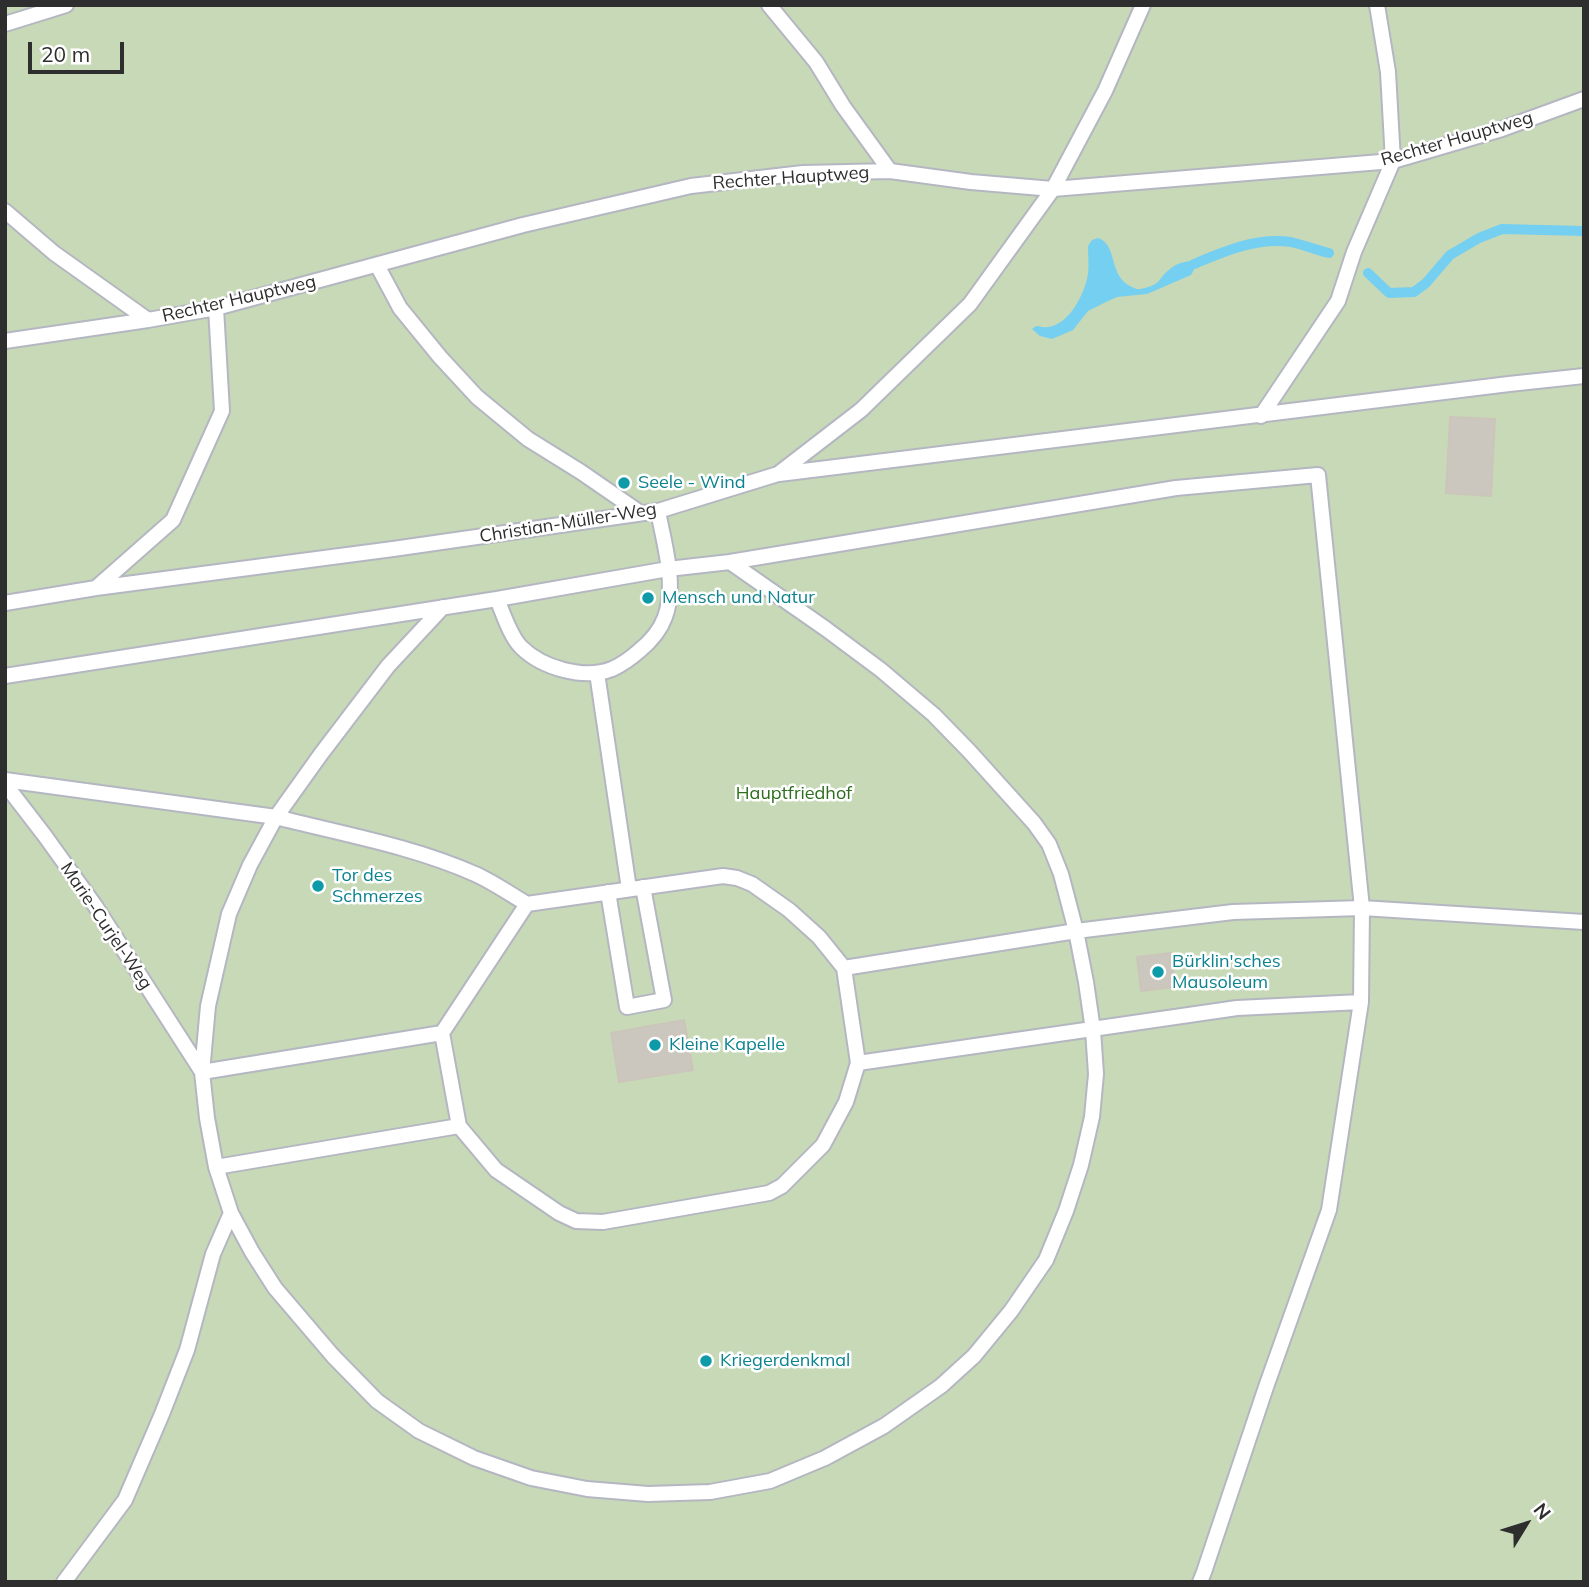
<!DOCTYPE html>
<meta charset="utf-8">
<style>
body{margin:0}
#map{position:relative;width:1589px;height:1587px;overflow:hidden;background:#efe9e1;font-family:Mulish,sans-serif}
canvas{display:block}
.frame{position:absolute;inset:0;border:7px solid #2e2e2e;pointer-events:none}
.north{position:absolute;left:1491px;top:1489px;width:70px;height:70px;-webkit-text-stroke:5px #fff;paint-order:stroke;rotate:52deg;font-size:19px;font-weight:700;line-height:28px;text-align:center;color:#2e2e2e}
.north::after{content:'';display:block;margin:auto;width:24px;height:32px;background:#2e2e2e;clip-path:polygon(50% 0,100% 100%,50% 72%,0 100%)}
.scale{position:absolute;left:28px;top:42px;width:96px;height:32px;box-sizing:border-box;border:4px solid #2e2e2e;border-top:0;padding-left:9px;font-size:21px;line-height:24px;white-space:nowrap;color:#2e2e2e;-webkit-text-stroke:5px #fff;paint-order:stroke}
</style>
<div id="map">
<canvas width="1589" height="1587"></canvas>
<div class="frame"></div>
<div class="north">N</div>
<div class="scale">20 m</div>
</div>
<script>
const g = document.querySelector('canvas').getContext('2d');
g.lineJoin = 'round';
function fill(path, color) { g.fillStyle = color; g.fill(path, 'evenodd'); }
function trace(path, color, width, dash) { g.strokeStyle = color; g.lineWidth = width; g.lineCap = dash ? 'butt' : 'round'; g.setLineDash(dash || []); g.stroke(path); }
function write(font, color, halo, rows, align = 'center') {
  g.font = font + ' Mulish,sans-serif'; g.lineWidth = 5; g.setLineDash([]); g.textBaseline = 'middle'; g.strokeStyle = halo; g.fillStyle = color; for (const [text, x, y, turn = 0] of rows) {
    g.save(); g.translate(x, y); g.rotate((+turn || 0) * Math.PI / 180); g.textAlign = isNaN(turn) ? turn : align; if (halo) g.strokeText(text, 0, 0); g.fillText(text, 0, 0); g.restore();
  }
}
fill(new Path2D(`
 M 5,5 L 1584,5 L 1584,1582 L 5,1582 Z`), '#c8d9b8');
fill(new Path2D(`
 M 1098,238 C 1119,245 1107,278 1134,288 C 1140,290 1139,289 1145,288 C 1163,283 1157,279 1170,269 C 1176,264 1182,262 1190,261 L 1194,264 L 1195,268 L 1191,275 L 1147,294 L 1117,297 L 1106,302 L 1088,311 L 1073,330 L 1052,339 L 1040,336 L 1032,329 L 1036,326 C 1040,326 1043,328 1047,327 C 1069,326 1085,293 1088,274 C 1089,265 1088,255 1088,246 L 1092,240 Z`), '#75cff0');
trace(new Path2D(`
 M 1194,264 C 1225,251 1257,237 1291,242 C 1304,245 1316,250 1329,253
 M 1368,273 L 1389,293 L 1414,292 L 1426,283 L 1450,255 L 1479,238 L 1502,229 L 1584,231`), '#75cff0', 10);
const building = new Path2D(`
 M 1450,417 L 1495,419 L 1491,496 L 1446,493 Z
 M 1171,953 L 1175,987 L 1141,991 L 1137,957 Z
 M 684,1020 L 693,1070 L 619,1082 L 611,1033 Z`);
fill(building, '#cbc7bf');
trace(building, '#cbc5ba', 2);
const lane = new Path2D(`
 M 769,5 L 816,62 L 843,106 L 890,171
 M 5,24 L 66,5
 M 5,211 L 54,253 L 148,320
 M 377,265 L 400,308 L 440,357 L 477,397 L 528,439 L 581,472 L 639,512
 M 5,341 L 148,320 L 216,308 L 523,225 L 691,186 L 803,173 L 890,171 L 971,182 L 1053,189 L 1393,161 L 1502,129 L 1584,99
 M 1261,416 L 1338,301 L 1354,252 L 1393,161 L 1388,72 L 1377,5
 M 779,474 L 1509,384 L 1584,376
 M 730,562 L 1176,488 L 1318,475 L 1362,908 L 1361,1002 L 1237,1008 L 858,1063
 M 97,587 L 173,520 L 222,411 L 216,308
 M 497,599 C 503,613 510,636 521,647 C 542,668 584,680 612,669 C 621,665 631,658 639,651 C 650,642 660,631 665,617 C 677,584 664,544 658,511
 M 5,603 L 96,588 L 393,549 L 658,511 L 778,474 L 861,410 L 970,304 L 1053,189 L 1105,91 L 1143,5
 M 597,673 L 629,889
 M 5,676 L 497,599 L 668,569 L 730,562 L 826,629 L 881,670 L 934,715 L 970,752 L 1034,823 L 1049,844 L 1061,874 L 1076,931 L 1086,982 L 1093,1030 L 1096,1074 L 1092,1117 L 1081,1165 L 1066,1211 L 1046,1260 L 1011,1311 L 974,1356 L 941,1386 L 884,1426 L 825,1458 L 770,1481 L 710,1492 L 648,1494 L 587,1489 L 531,1478 L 474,1458 L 419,1431 L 377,1401 L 333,1356 L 275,1288 L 252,1252 L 231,1213 L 216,1167 L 207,1118 L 202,1072 L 208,1006 L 229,914 L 250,865 L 276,817 L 5,780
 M 5,784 L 45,836 L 96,907 L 202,1072
 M 608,892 L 627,1007 L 664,1000 L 643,887
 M 844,968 L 1076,931 L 1233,912 L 1362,908 L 1584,922
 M 442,1033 L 527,904 C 510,894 493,882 475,874 C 412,846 342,834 276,817 L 321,754 L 388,666 L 443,607
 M 202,1072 L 442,1033 L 459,1126
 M 216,1167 L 459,1126 L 496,1170 L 559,1213 L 576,1221 L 603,1222 L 769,1193 L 782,1186 L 823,1145 L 846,1102 L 858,1063 L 844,968 L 819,937 L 789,910 L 752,884 L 737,878 L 723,876 L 527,904
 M 64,1582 L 125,1500 L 162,1414 L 187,1350 L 213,1254 L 231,1213
 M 1200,1582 L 1204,1572 L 1266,1387 L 1329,1210 L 1361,1002`);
trace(lane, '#b4b7c1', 18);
trace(lane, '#fff', 14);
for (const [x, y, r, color] of [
 [624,483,7,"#0f9aa8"],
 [648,598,7,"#0f9aa8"],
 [318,886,7,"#0f9aa8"],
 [1158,972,7,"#0f9aa8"],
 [655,1045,7,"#0f9aa8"],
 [706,1361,7,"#0f9aa8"]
]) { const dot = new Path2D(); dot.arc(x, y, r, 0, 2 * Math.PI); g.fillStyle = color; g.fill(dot); trace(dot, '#fff', 2.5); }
write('18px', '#2e2e2e', '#fff', [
 ["Rechter Hauptweg",1457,139,-16],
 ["Rechter Hauptweg",791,178,-4],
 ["Rechter Hauptweg",239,299,-13],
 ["Christian-Müller-Weg",568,523,-9],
 ["Marie-Curjel-Weg",106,926,56]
]);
write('18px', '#0d838f', '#fff', [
 ["Seele - Wind",638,483],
 ["Mensch und Natur",662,598],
 ["Tor des",332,876],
 ["Schmerzes",332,897],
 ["Bürklin'sches",1172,962],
 ["Mausoleum",1172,983],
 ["Kleine Kapelle",669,1045],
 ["Kriegerdenkmal",720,1361]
], 'left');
write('18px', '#2c6e1b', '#fff', [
 ["Hauptfriedhof",794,794]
]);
</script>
